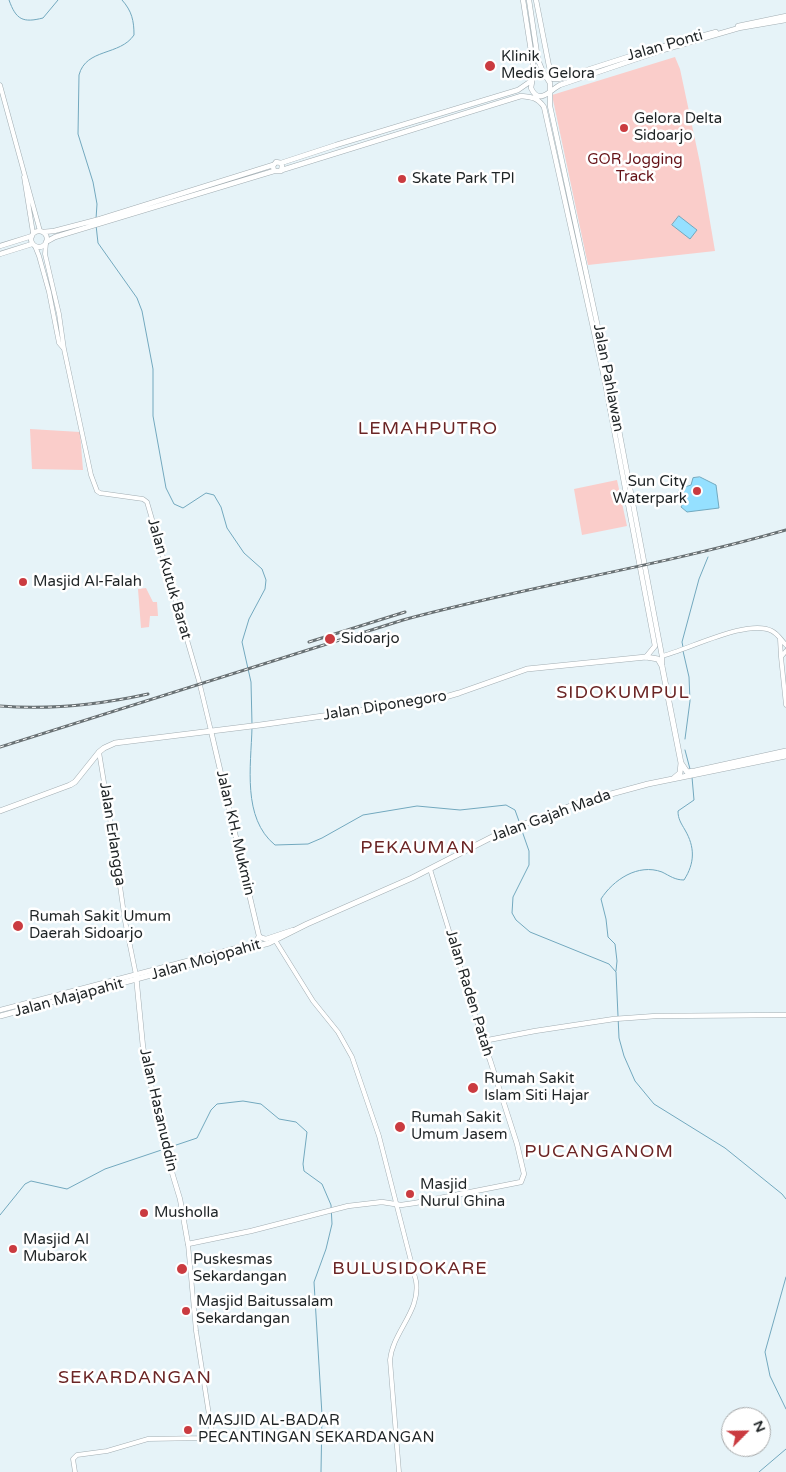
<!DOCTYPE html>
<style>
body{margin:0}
#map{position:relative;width:786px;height:1472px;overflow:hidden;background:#e6f3f8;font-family:"Varela Round",sans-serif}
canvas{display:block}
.north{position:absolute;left:721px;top:1407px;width:50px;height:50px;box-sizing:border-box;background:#fff;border:1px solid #a5a7a8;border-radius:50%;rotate:67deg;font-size:14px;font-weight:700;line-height:20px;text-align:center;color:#1f2426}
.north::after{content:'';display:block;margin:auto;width:18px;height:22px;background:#ca3b40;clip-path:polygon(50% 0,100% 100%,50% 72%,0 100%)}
</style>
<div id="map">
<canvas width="786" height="1472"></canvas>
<div class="north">N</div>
</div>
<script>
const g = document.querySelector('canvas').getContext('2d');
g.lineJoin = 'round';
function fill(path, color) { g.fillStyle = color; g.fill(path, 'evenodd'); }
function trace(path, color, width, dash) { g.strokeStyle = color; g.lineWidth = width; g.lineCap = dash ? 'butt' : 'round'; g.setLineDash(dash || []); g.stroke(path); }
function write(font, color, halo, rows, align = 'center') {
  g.font = font + ' "Varela Round",sans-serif'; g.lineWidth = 5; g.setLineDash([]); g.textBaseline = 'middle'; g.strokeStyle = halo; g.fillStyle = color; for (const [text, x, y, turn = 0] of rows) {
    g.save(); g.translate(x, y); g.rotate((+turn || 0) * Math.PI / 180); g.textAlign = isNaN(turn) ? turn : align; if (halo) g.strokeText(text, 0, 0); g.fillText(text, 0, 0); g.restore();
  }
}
fill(new Path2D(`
 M 675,57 L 680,69 L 700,163 L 715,251 L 588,265 L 552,95 Z
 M 30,429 L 80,432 L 83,470 L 32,469 Z
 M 617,480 L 627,526 L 582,535 L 574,489 Z
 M 146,588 L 153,602 L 157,602 L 158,616 L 150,616 L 149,627 L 141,628 L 138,589 Z`), '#facdca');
const water = new Path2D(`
 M 679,216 L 697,230 L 690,239 L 672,225 Z
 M 700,477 L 716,485 L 719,508 L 687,512 L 681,507 L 682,505 C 672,500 678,492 682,485 L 685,487 L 691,485 L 693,478 Z`);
fill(water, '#95e0ff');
trace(water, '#72a8be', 1);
trace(new Path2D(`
 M 9,0 C 16,20 23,23 43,18 L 58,0
 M 96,219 L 97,204 L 93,182 L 78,134 L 79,75 C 86,48 120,56 134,35 C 134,21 132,11 122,0
 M 96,225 L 98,243 L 137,298 L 142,311 L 153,369 L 153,416 L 166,488 L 174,504 L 183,508 L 206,493 L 214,495 L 221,507 L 227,528 L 244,553 L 262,569 L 266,580 L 265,589 L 249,619 L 242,642 L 251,682 L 252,724
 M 683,647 L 682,642 L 699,579 L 708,557
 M 683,651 L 689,677 L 690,701 L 685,739
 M 252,728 C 251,766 242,818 275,845 L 308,844 L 322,838 L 363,815 L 417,806 L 460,810 L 506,805 L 515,810 L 520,824
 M 685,750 L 690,769
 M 521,828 L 529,851 L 529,865 L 513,897 L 512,913 L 516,920 L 530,932 L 609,964 L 616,972 L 619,1038 L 624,1056 L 635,1081 L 654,1104 L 725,1148 L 782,1194 L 786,1199
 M 616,971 L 617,961 L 615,944 L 608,937 L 606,919 L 601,899 C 613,880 638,863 662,872 C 670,876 675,880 684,880 C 695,863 695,847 685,830 C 681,823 678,819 678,811 L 694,800 L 692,777
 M 0,1215 L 25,1184 L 31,1181 L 67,1189 L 105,1169 L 197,1138 L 211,1110 L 217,1104 L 243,1101 L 261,1104 L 279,1119 L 296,1122 L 307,1132 L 303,1164 L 304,1171 L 322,1184 L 331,1205 L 332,1224 L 326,1249 L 314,1282 L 322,1415 L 321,1472
 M 786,1277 L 765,1352 L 770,1376 L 786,1409
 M 759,1472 L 786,1449`), '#72a8be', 1);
const minor = new Path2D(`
 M 0,85 L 40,231
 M 24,177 L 33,233
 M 46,243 L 45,254 L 59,314 L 64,349 L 91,475 L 97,491 L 100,493 L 143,499 L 147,502 L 199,681 L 211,731
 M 35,246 L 39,256 L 49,292 L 59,343 L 64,349
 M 780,639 L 781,657
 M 786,651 L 781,657 L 786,705
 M 662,656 C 688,650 748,618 772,631 C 778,634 781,640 786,645
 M 99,752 L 113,837 L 125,921 L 136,975
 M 430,869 L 483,1041
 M 275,940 L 313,1001 L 338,1032 L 352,1057 L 379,1136 L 416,1281 C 421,1311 393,1331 390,1360 L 399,1472
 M 75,1472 L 73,1459 L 77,1455 L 107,1451 L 148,1439 L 203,1438 L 209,1437 L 212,1434 L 196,1331 L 188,1244`);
const major = new Path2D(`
 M 523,0 L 534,70 L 531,88 C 539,106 550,90 560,85 L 663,50 L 739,28 L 786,20
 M 529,0 L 538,60 L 543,72 L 550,83 L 550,106 L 610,383 L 662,656 L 662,666
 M 536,0 L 549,66 L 551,72 L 562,78
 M 738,26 L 786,16
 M 546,77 L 554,79 L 559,79 L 646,51 L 716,32
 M 281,163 L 282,166 L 281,171 L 274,171 L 273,166 L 276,162 L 281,163 L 336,145 L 518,90 L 531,81
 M 282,170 L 521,96 C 532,97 538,98 544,107 L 604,377 L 655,646 L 646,657
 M31 239a8 8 0 1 1 16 0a8 8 0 1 1-16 0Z
 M 43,232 L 54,231 L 100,219 L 273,165
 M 46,242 L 55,237 L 274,171
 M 0,246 L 32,236
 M 0,254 L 32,244
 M 211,731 L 259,936
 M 259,936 L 262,938 L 266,939 L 293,930
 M 136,975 L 143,1047 L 164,1146 L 180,1199 L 188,1244 L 251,1231 L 348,1206 L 382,1202 L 401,1205 L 415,1203 L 521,1182 L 524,1174 L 517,1144 L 490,1060 L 483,1041 L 535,1031 L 614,1019 L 656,1016 L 786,1015
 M 0,1010 L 252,944 L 257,940 L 259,936`);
const highway = new Path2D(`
 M 681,763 L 687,772 L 695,771 L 786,751
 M 0,811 L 70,785 L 75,782 L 99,752 L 104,748 L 115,743 L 260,725 L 435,700 L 459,693 L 527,669 L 646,657 L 658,659 L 662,666 L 681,763 L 680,773 L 674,778
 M 0,1016 L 269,943 L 307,924 L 412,878 L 494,836 L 578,803 L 648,784 L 786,756`);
trace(minor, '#a2adb2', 5);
trace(major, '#a2adb2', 5.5);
trace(highway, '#a2adb2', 6);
trace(minor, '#fff', 4);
trace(major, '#fff', 4.5);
trace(highway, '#fff', 5);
const rail = new Path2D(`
 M 309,642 L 405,612
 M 0,706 C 50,710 98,705 148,694
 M 0,747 L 403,620 C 529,586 660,566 786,530`);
trace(rail, '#697174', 3);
trace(rail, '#fff', 1, [4]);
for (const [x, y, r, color] of [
 [490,66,6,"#ca3b40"],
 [624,128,5,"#ca3b40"],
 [402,179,5,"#ca3b40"],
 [697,491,5,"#ca3b40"],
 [23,582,5,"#ca3b40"],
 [330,639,6,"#ca3b40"],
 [18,926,6,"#ca3b40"],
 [473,1088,6,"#ca3b40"],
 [400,1127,6,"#ca3b40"],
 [410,1194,5,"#ca3b40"],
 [144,1213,5,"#ca3b40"],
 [13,1249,5,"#ca3b40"],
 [182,1269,6,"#ca3b40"],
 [186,1311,5,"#ca3b40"],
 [188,1430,5,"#ca3b40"]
]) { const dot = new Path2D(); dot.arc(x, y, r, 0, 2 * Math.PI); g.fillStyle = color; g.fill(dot); trace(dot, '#fff', 2); }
write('15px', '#1f2426', '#fff', [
 ["Jalan Ponti",665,46,-16],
 ["Jalan Pahlawan",608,378,79],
 ["Jalan Kutuk Barat",169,579,74],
 ["Jalan Diponegoro",385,706,-9],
 ["Jalan Gajah Mada",551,816,-20],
 ["Jalan KH. Mukmin",235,833,77],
 ["Jalan Erlangga",112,834,81],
 ["Jalan Mojopahit",206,960,-16],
 ["Jalan Raden Patah",469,993,73],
 ["Jalan Majapahit",69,998,-15],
 ["Jalan Hasanuddin",158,1110,77]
]);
write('15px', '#1f2426', '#fff', [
 ["Klinik",501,57],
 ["Medis Gelora",501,74],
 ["Gelora Delta",634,119],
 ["Sidoarjo",634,136],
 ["Skate Park TPI",412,179],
 ["Sun City",687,482,"right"],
 ["Waterpark",687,499,"right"],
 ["Masjid Al-Falah",33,582],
 ["Sidoarjo",341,639],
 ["Rumah Sakit Umum",29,917],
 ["Daerah Sidoarjo",29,934],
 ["Rumah Sakit",484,1079],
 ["Islam Siti Hajar",484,1096],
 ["Rumah Sakit",411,1118],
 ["Umum Jasem",411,1135],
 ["Masjid",420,1185],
 ["Nurul Ghina",420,1202],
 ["Musholla",154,1213],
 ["Masjid Al",23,1240],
 ["Mubarok",23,1257],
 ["Puskesmas",193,1260],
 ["Sekardangan",193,1277],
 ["Masjid Baitussalam",196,1302],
 ["Sekardangan",196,1319],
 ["MASJID AL-BADAR",198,1421],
 ["PECANTINGAN SEKARDANGAN",198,1438]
], 'left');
write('15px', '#651217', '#fff', [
 ["GOR Jogging",635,160],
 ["Track",635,177]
]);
g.letterSpacing = '1px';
write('18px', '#6b2525', '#fff', [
 ["LEMAHPUTRO",428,429],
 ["SIDOKUMPUL",623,693],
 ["PEKAUMAN",418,848],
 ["PUCANGANOM",599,1152],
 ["BULUSIDOKARE",410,1269],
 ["SEKARDANGAN",135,1378]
]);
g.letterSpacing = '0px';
</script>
